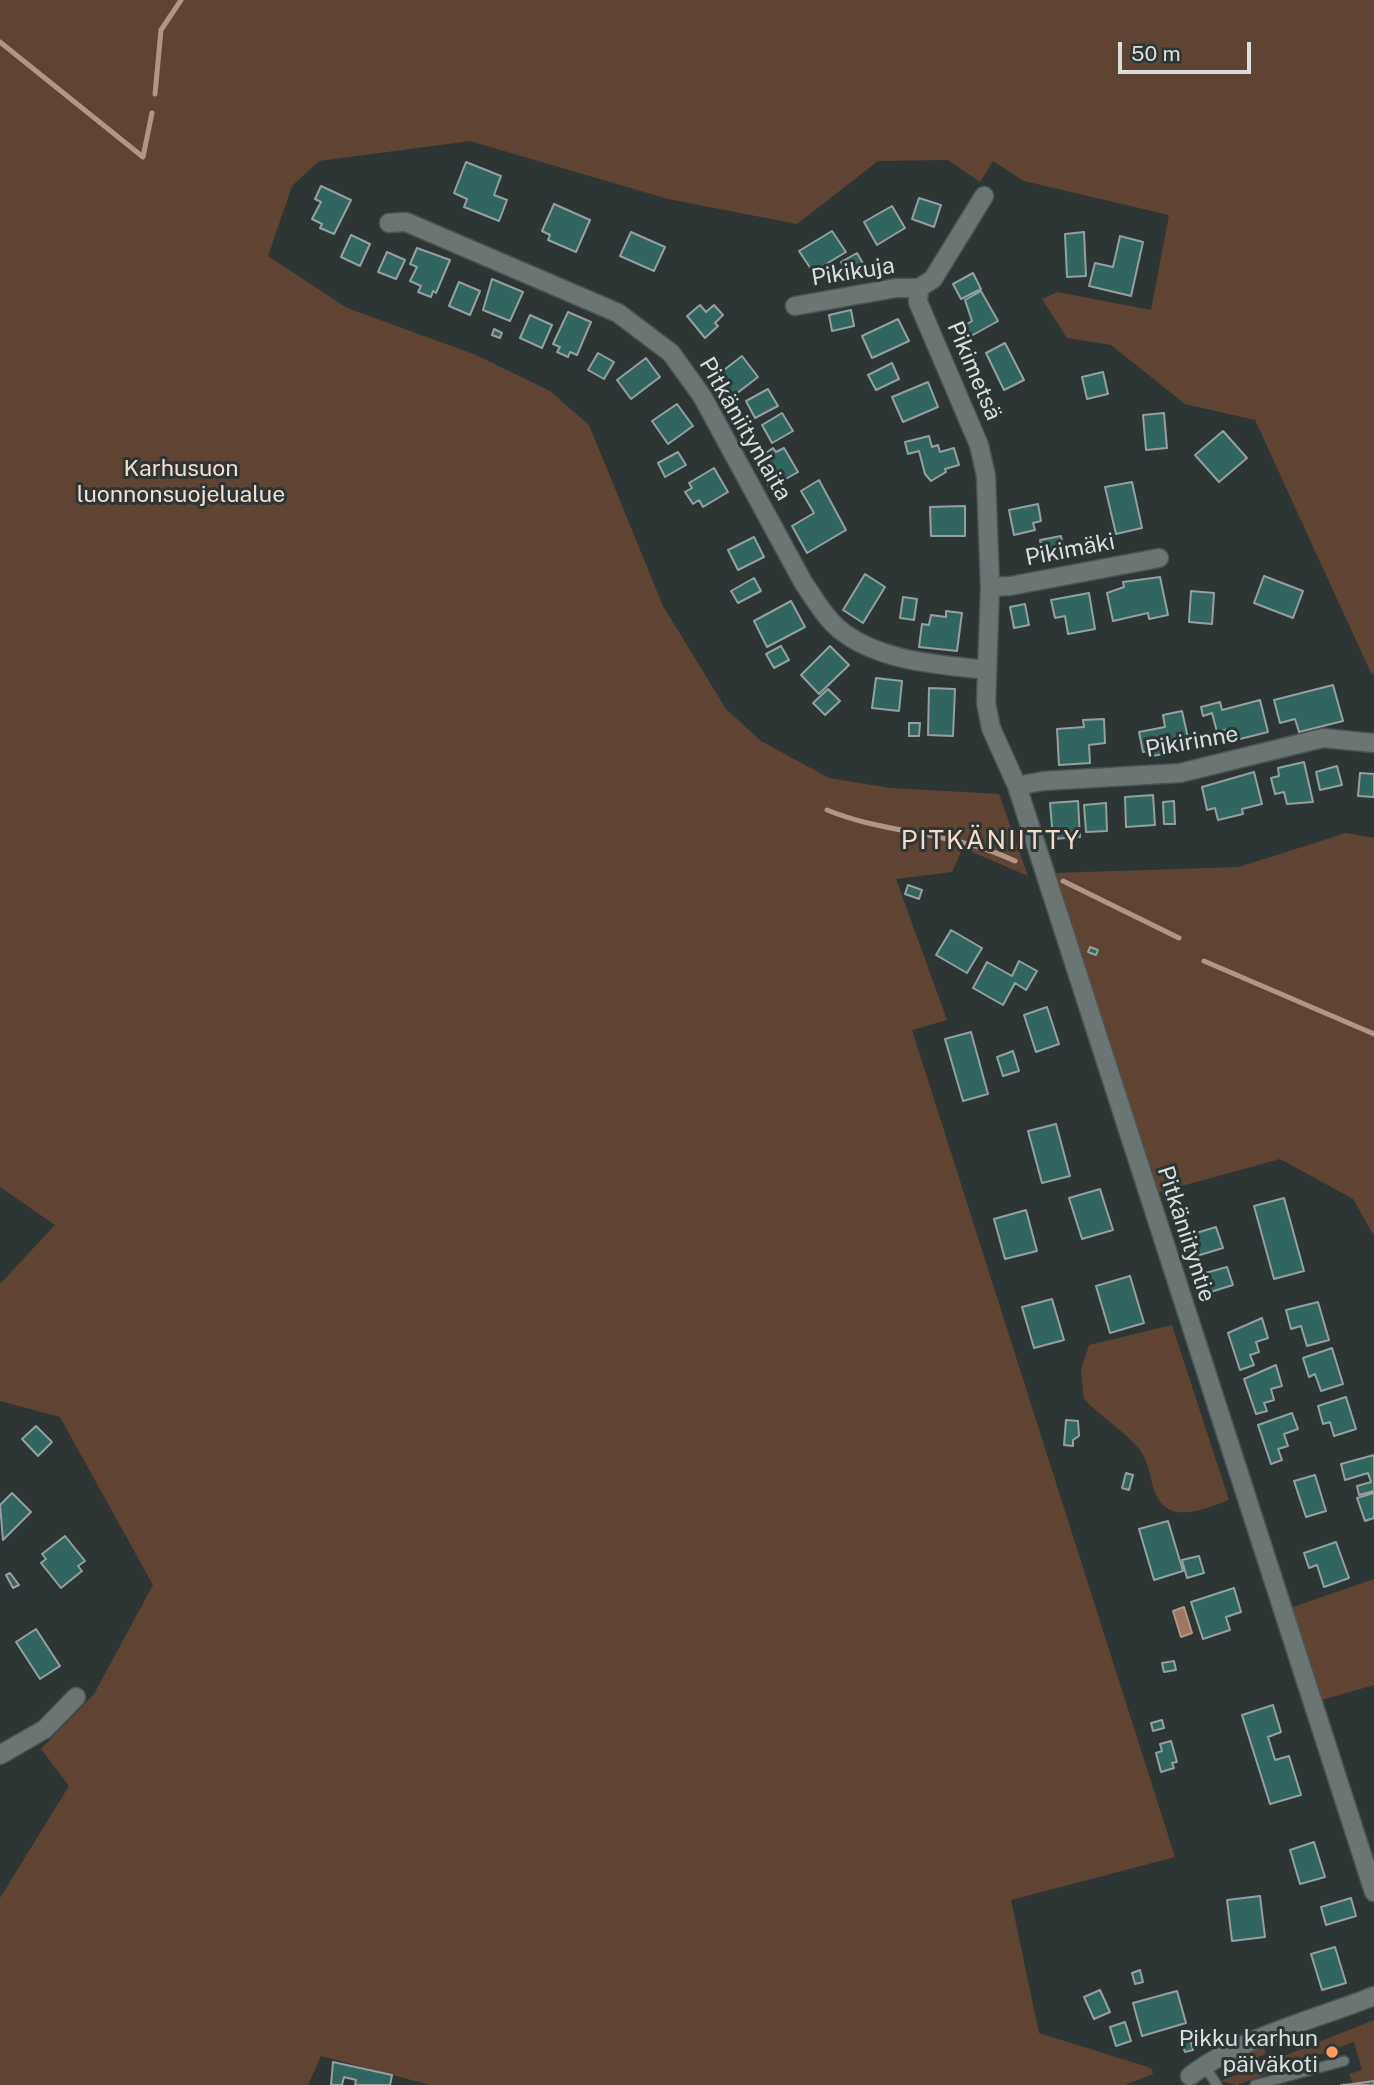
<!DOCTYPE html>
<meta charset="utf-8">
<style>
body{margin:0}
#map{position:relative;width:1374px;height:2085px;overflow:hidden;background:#2d3635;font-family:"Public Sans",sans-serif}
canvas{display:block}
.scale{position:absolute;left:1118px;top:42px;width:133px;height:32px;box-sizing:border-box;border:4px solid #d9dfde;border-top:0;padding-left:9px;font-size:21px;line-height:24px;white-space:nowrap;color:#d9dfde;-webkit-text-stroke:5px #2d3635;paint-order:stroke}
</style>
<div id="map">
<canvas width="1374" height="2085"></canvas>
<div class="scale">50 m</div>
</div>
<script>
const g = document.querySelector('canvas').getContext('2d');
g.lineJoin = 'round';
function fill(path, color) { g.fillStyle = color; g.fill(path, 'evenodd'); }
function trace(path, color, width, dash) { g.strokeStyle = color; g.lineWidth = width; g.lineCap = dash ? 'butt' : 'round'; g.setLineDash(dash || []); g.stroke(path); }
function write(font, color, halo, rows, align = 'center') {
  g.font = font + ' "Public Sans",sans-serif'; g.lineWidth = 6; g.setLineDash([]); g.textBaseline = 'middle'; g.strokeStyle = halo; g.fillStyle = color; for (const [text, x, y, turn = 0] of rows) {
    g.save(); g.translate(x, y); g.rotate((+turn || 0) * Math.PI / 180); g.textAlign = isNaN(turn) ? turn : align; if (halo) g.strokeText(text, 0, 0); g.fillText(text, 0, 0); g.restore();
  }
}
fill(new Path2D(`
 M 0,0 L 1374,0 L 1374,674 L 1371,673 L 1255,420 L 1185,404 L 1111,345 L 1067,338 L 1042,299 L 1057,292 L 1151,310 L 1169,215 L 1024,181 L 993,161 L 980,182 L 948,160 L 878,161 L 797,224 L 668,199 L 470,141 L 319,161 L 292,186 L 268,256 L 347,308 L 476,355 L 550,391 L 589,425 L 663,606 L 726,709 L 761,741 L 829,778 L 890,788 L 999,794 L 1028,876 L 963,848 L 952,872 L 896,879 L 947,1020 L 912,1030 L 1175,1857 L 1011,1900 L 1039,2033 L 1151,2068 L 1153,2074 L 1125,2085 L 430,2085 L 321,2056 L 308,2085 L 0,2085 L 0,1898 L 69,1786 L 41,1749 L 94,1694 L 153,1585 L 60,1417 L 0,1401 L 0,1284 L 55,1225 L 0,1187 Z
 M 1346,833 L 1374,838 L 1374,1236 L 1353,1199 L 1280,1159 L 1156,1193 L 1054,873 L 1239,867 Z
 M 1172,1325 L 1229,1500 C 1210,1507 1174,1524 1159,1500 C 1150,1486 1151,1465 1140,1450 C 1127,1433 1100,1416 1084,1399 L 1081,1370 L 1089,1345 Z
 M 1374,1579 L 1374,1685 L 1318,1701 L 1290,1608 Z
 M 1374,2020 L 1374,2081 L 1353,2084 L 1349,2074 L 1362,2070 L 1354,2042 L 1237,2085 L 1221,2081 Z
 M 1264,2047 L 1266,2054 L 1226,2069 L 1222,2068 L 1223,2063 Z`), '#604433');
const water = new Path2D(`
 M 1184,1607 L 1192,1633 L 1181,1637 L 1173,1611 Z`);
fill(water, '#9e7761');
trace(water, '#b09686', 2);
trace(new Path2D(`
 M 0,42 L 143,157 L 152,113
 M 155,94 L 161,30 L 181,0
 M 827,810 C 888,835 952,831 1015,861
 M 1063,881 L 1179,938
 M 1204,961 L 1374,1034`), '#b09686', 5);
const building = new Path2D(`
 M 466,162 L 501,176 L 494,195 L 507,200 L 499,221 L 464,207 L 467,199 L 454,193 Z
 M 321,186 L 351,200 L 334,234 L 320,228 L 322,224 L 312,219 L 321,202 L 315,199 Z
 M 919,198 L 941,205 L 934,227 L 912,219 Z
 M 554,204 L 590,220 L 576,252 L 548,240 L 550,235 L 542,231 Z
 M 892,206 L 905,228 L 877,245 L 864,222 Z
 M 832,231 L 846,252 L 813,272 L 799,251 Z
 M 631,232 L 665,247 L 654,271 L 620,256 Z
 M 1084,232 L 1086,276 L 1067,277 L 1065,234 Z
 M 351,235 L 370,244 L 360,266 L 341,257 Z
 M 1120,236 L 1143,242 L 1131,296 L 1089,286 L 1095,263 L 1113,267 Z
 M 417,248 L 450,260 L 436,293 L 433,291 L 431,297 L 418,292 L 421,286 L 410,281 L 417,267 L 410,264 Z
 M 387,252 L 405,260 L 396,279 L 378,272 Z
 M 857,253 L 871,277 L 852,280 L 841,262 Z
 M 973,273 L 981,289 L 961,299 L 953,284 Z
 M 492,279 L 523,292 L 510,321 L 483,310 Z
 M 459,282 L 480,291 L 470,315 L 449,306 Z
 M 981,291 L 998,321 L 971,336 L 965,325 L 972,321 L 965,300 Z
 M 700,305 L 706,312 L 714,305 L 723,315 L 715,323 L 718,326 L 705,338 L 687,316 Z
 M 851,310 L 854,326 L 832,331 L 829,315 Z
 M 568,312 L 591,322 L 577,355 L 570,352 L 568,357 L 557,352 L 560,347 L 553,344 Z
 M 530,315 L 552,325 L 542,348 L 520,338 Z
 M 898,319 L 909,341 L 872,358 L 862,336 Z
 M 494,329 L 502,333 L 500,338 L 492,335 Z
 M 1005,343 L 1024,380 L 1004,390 L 986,353 Z
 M 598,353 L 614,362 L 604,379 L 588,370 Z
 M 742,356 L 758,377 L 727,401 L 711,380 Z
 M 646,358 L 660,377 L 631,399 L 617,380 Z
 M 892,363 L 899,379 L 876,390 L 868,375 Z
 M 1103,372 L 1108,394 L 1087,399 L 1082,377 Z
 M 928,382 L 938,407 L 903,422 L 892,397 Z
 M 768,389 L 778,406 L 755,418 L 746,401 Z
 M 677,404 L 693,426 L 668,444 L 652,421 Z
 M 782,413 L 793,431 L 772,443 L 762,425 Z
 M 1164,413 L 1167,448 L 1146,450 L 1143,415 Z
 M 1223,431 L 1247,458 L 1219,482 L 1195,455 Z
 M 929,436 L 932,447 L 938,445 L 940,452 L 954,448 L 959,465 L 945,469 L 946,472 L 931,481 L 925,474 L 919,451 L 908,454 L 905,442 Z
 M 773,448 L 776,452 L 784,448 L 798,472 L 770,488 L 756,465 L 765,459 L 763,455 Z
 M 678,452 L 686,465 L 665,477 L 658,463 Z
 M 714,468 L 728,492 L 703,507 L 699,500 L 693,504 L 685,492 L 692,488 L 689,483 Z
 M 819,480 L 846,530 L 807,553 L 792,526 L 814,513 L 801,491 Z
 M 1132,482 L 1142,528 L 1116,534 L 1105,487 Z
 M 1038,504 L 1041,521 L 1033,523 L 1035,530 L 1014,535 L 1009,510 Z
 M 965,506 L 965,536 L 931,536 L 930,507 Z
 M 1061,536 L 1065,557 L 1044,561 L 1040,540 Z
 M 754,537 L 764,557 L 738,570 L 728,550 Z
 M 865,574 L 885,587 L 863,623 L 843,610 Z
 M 1264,576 L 1303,591 L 1293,618 L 1254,603 Z
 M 1160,577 L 1168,615 L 1149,619 L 1148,613 L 1113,621 L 1107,593 L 1124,587 L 1123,582 Z
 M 754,578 L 761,591 L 738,603 L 731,591 Z
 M 1191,591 L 1214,593 L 1212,624 L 1189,622 Z
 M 1089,593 L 1095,629 L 1068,634 L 1065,616 L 1055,618 L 1051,600 Z
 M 903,597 L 917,599 L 914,620 L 900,618 Z
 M 791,601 L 805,627 L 767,647 L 754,621 Z
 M 1025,604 L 1029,625 L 1014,628 L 1010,607 Z
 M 946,611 L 962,613 L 957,651 L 919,647 L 922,624 L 929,625 L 931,615 L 946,617 Z
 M 781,646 L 789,660 L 774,668 L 766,654 Z
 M 830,646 L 849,665 L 819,694 L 801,675 Z
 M 876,678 L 902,681 L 899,711 L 872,708 Z
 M 1333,685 L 1343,721 L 1299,732 L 1295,719 L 1280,723 L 1274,700 Z
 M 929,688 L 955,689 L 953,736 L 928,735 Z
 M 828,689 L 840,701 L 825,715 L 813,703 Z
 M 1260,700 L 1268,732 L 1236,740 L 1233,728 L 1217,732 L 1212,713 L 1203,716 L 1201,707 L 1220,702 L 1222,710 Z
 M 1182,711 L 1188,738 L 1170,741 L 1171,747 L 1163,748 L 1164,754 L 1152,756 L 1151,751 L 1143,752 L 1139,732 L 1165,727 L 1163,715 Z
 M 1104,719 L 1105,743 L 1089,745 L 1090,763 L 1059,765 L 1057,729 L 1084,727 L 1083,720 Z
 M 909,723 L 920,723 L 919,736 L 909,736 Z
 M 1304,762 L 1313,802 L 1287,804 L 1284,792 L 1275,794 L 1271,778 L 1279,776 L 1278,768 Z
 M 1337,766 L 1342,785 L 1320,790 L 1316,772 Z
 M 1254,772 L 1262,804 L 1242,809 L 1243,814 L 1218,820 L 1215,808 L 1207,810 L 1202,787 Z
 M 1360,773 L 1374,774 L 1374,797 L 1358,796 Z
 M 1153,795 L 1155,825 L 1126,827 L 1125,797 Z
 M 1078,801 L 1080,837 L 1053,839 L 1050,803 Z
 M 1174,801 L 1175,824 L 1164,824 L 1163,802 Z
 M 1106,803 L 1107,831 L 1086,832 L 1084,805 Z
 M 908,885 L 922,890 L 919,899 L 905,894 Z
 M 951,930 L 982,948 L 967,973 L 936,955 Z
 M 1090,947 L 1098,950 L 1096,955 L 1088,952 Z
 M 1019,961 L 1037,971 L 1026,990 L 1015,983 L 1003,1005 L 973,988 L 987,962 L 1012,976 Z
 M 1047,1007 L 1059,1044 L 1036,1052 L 1024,1015 Z
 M 971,1032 L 988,1094 L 963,1101 L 945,1039 Z
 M 1013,1051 L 1019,1071 L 1003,1076 L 997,1057 Z
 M 1056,1124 L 1070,1176 L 1042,1183 L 1028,1131 Z
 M 1100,1189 L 1113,1230 L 1082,1239 L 1069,1198 Z
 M 1284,1198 L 1304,1271 L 1274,1279 L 1254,1206 Z
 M 1026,1210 L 1037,1251 L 1005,1259 L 994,1219 Z
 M 1216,1227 L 1223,1248 L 1190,1258 L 1183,1237 Z
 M 1227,1267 L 1233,1285 L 1204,1294 L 1198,1275 Z
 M 1130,1276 L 1144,1323 L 1110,1333 L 1096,1286 Z
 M 1052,1299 L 1064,1340 L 1034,1348 L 1022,1307 Z
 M 1318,1302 L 1329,1340 L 1307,1346 L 1301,1326 L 1291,1329 L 1286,1310 Z
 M 1262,1318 L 1268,1338 L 1256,1342 L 1259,1352 L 1250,1355 L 1254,1365 L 1240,1370 L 1228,1333 Z
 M 1332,1348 L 1343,1384 L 1321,1391 L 1315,1374 L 1309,1377 L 1303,1358 Z
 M 1276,1365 L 1282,1386 L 1271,1389 L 1274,1400 L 1264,1403 L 1267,1411 L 1256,1414 L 1244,1379 Z
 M 1346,1397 L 1356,1429 L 1334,1436 L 1330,1422 L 1323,1424 L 1318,1406 Z
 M 1292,1413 L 1298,1429 L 1284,1434 L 1288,1446 L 1278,1449 L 1282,1460 L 1271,1464 L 1258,1425 Z
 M 1066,1420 L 1078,1421 L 1079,1436 L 1073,1440 L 1073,1446 L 1064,1445 Z
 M 36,1426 L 52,1442 L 38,1456 L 22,1439 Z
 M 1374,1455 L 1374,1491 L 1359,1495 L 1357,1486 L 1371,1482 L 1368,1473 L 1345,1480 L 1341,1464 Z
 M 1126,1473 L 1133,1475 L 1129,1490 L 1122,1488 Z
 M 1315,1475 L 1326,1511 L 1306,1517 L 1294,1481 Z
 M 12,1493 L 31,1512 L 3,1540 L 0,1505 Z
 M 1374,1493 L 1374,1518 L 1365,1521 L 1357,1498 Z
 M 1168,1521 L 1183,1571 L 1154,1580 L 1139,1529 Z
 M 65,1536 L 85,1561 L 78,1566 L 82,1571 L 61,1588 L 41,1563 L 46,1559 L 42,1554 Z
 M 1336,1542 L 1349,1578 L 1324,1587 L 1317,1565 L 1309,1568 L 1304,1553 Z
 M 1199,1556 L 1204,1573 L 1187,1578 L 1182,1560 Z
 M 10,1573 L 19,1585 L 13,1588 L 6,1575 Z
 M 1234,1588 L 1241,1612 L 1226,1617 L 1230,1630 L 1203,1639 L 1191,1602 Z
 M 36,1629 L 60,1666 L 40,1679 L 16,1642 Z
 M 1174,1661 L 1176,1670 L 1164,1672 L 1162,1663 Z
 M 1273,1705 L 1281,1732 L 1268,1737 L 1275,1760 L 1289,1756 L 1301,1795 L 1270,1804 L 1242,1715 Z
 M 1162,1720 L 1164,1728 L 1153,1731 L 1151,1723 Z
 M 1171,1741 L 1177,1762 L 1172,1763 L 1174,1768 L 1161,1772 L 1156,1753 L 1162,1751 L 1160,1744 Z
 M 1314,1842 L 1325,1877 L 1300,1884 L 1290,1850 Z
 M 1260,1896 L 1265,1937 L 1232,1941 L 1227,1900 Z
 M 1351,1898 L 1356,1916 L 1326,1925 L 1321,1907 Z
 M 1335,1947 L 1346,1983 L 1322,1990 L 1311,1954 Z
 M 1140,1970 L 1143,1982 L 1135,1984 L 1132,1973 Z
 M 1100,1990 L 1110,2012 L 1094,2019 L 1084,1997 Z
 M 1177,1991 L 1186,2023 L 1142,2036 L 1133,2003 Z
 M 1125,2022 L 1131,2041 L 1116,2046 L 1110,2027 Z
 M 1190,2039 L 1193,2050 L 1185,2052 L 1181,2041 Z
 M 333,2062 L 392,2075 L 390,2085 L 355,2085 L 356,2080 L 344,2077 L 342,2085 L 331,2085 Z
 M 1374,2081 L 1374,2085 L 1341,2085 L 1353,2084 Z`);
fill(building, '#316660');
trace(building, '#95a09e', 2);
const service = new Path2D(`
 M 1204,2065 L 1217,2085
 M 1255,2085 L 1344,2061`);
const minor = new Path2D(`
 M 389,223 L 406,222 L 618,313 L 671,353 L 702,396 L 803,582 C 815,600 827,621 844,633 C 884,662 938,664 986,670
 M 919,288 L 918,302 L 979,445 L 986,476 L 990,587 L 986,703 L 991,728 L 1017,786 L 1374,1892
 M 795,306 L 896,288 L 919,288 L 933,279 L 984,196
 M 990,587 L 1010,586 L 1159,558
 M 1017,786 L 1043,781 L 1180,773 L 1323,738 L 1374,743
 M 0,1755 L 45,1729 L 76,1697
 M 1190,2076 C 1239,2038 1316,2019 1374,1996`);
trace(service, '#4c5453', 12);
trace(minor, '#4c5453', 21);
trace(service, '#6b7574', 9);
trace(minor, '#6b7574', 18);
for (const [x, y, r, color] of [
 [1332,2052,7,"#ff9b5a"]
]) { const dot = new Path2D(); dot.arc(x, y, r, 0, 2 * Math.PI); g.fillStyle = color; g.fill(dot); trace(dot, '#2d3635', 2.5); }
write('23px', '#d9dfde', '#2d3635', [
 ["Pikikuja",853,272,-9],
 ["Pikimetsä",974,371,67],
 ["Pitkäniitynlaita",745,429,60],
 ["Pikimäki",1070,550,-11],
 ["Pikirinne",1192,742,-10],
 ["Pitkäniityntie",1186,1234,72]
]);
write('23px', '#f7ddce', '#2d3635', [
 ["Karhusuon",181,469],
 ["luonnonsuojelualue",181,495]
]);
write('23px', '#d9dfde', '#2d3635', [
 ["Pikku karhun",1318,2039],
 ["päiväkoti",1318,2065]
], 'right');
g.letterSpacing = '2px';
write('26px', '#f7dac9', '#2d3635', [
 ["PITKÄNIITTY",991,841]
]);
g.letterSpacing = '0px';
</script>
